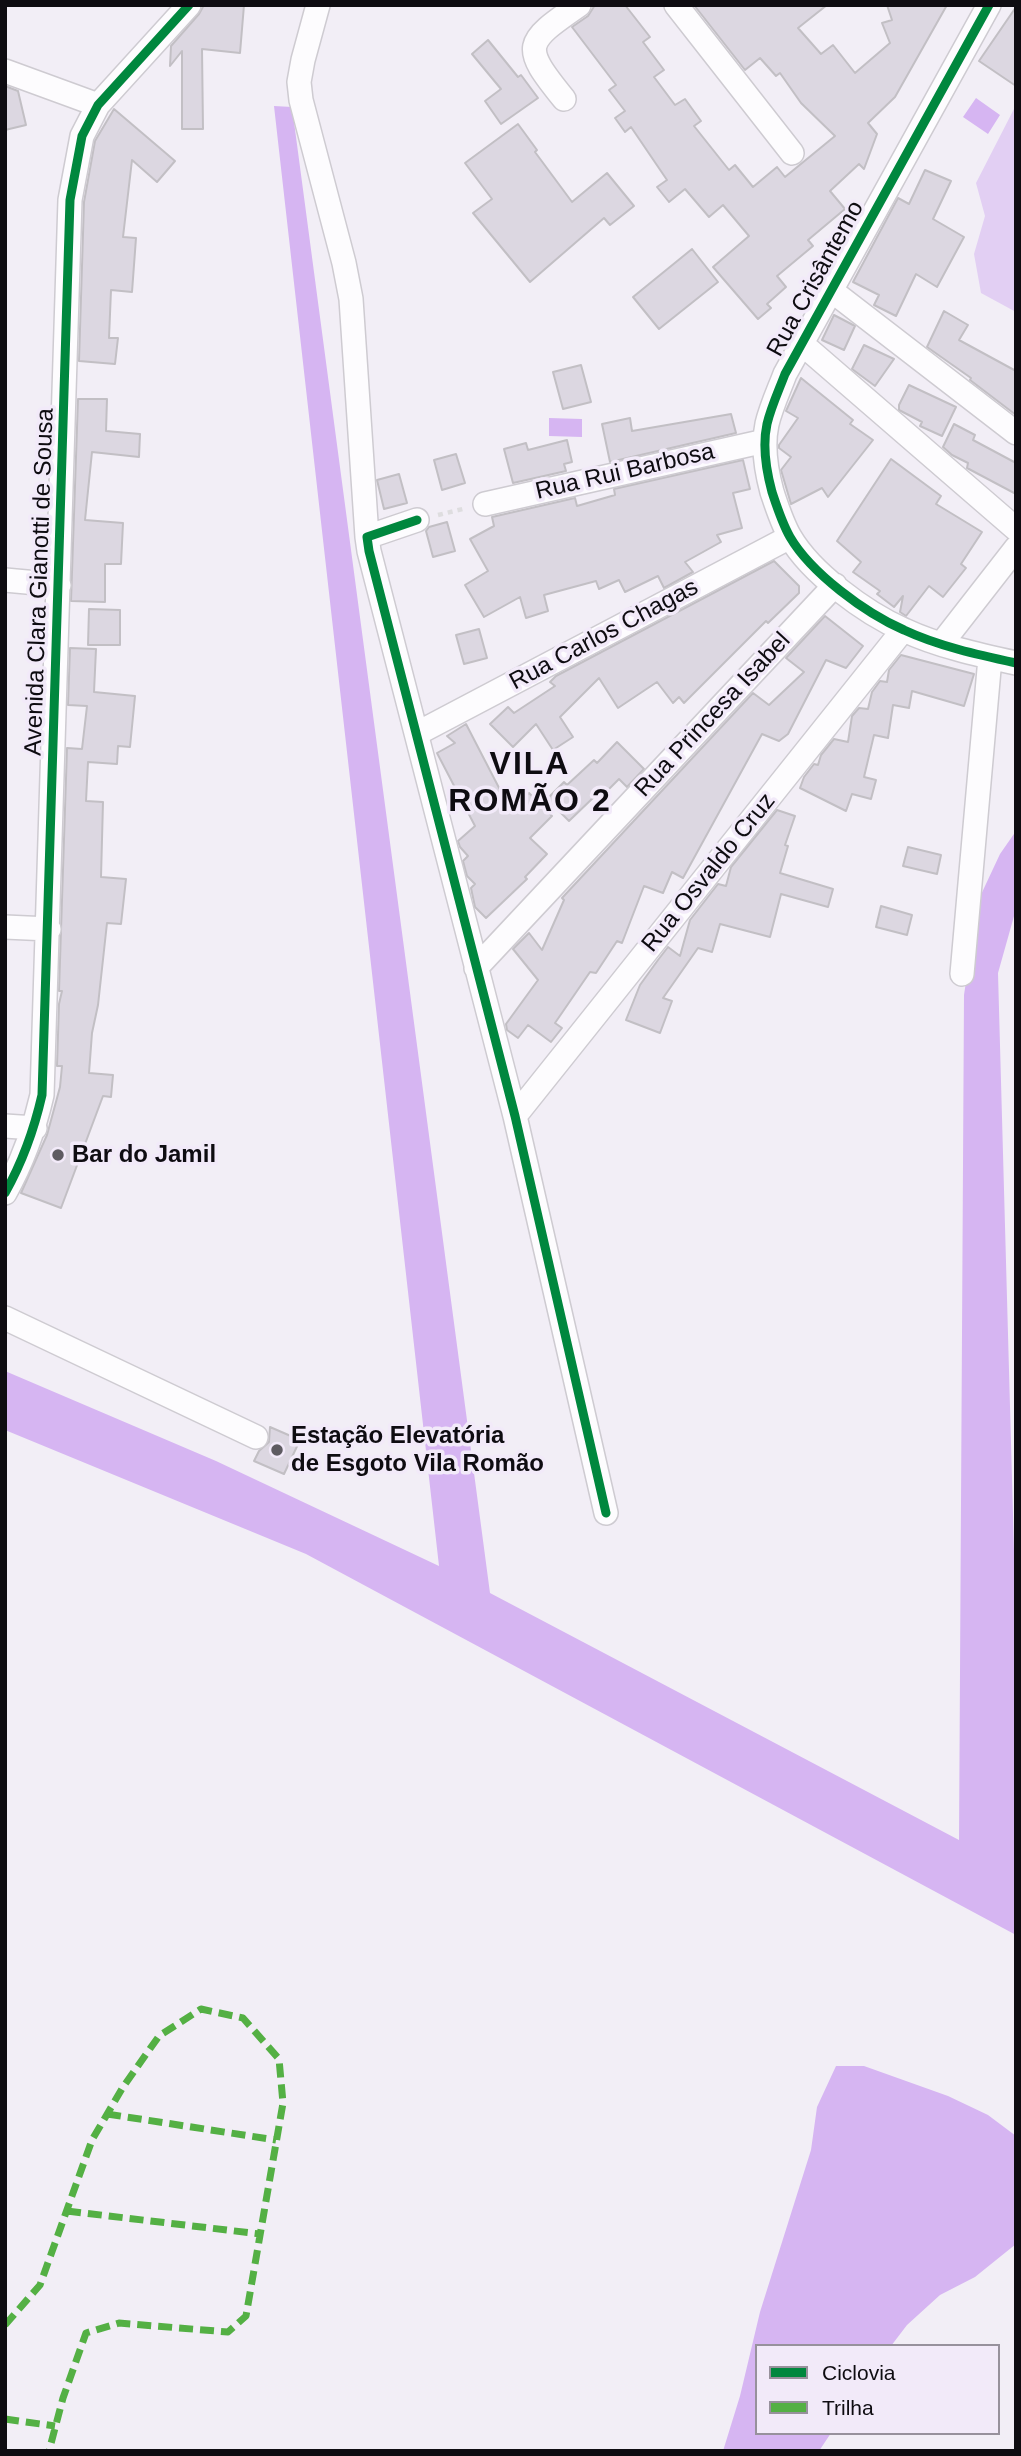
<!DOCTYPE html>
<meta charset="utf-8">
<style>
body{margin:0}
#map{position:relative;width:1021px;height:2456px;overflow:hidden;background:#f2eef6;font-family:Arial,sans-serif}
canvas{display:block}
.frame{position:absolute;inset:0;border:7px solid #0e0c11;pointer-events:none}
.legend{position:absolute;left:755px;top:2344px;width:245px;height:91px;box-sizing:border-box;background:#f2eaf9;border:2px solid #97919c;margin:0;padding:9px 12px;list-style:none;font-size:21px;color:#0e0c11}
.legend li{display:flex;align-items:center;gap:14px;height:35px}
.legend b{width:35px;border:2px solid #97919c}
</style>
<div id="map">
<canvas width="1021" height="2456"></canvas>
<div class="frame"></div>
<ul class="legend">
<li><b style="height:9px;background:#00873e"></b>Ciclovia</li>
<li><b style="height:9px;background:#54b044"></b>Trilha</li>
</ul>
</div>
<script>
const g = document.querySelector('canvas').getContext('2d');
g.lineJoin = 'round';
function fill(path, color) { g.fillStyle = color; g.fill(path, 'evenodd'); }
function trace(path, color, width, dash) { g.strokeStyle = color; g.lineWidth = width; g.lineCap = dash ? 'butt' : 'round'; g.setLineDash(dash || []); g.stroke(path); }
function write(font, color, halo, rows, align = 'center') {
  g.font = font + ' Arial,sans-serif'; g.lineWidth = 7; g.setLineDash([]); g.textBaseline = 'middle'; g.strokeStyle = halo; g.fillStyle = color; for (const [text, x, y, turn = 0] of rows) {
    g.save(); g.translate(x, y); g.rotate((+turn || 0) * Math.PI / 180); g.textAlign = isNaN(turn) ? turn : align; if (halo) g.strokeText(text, 0, 0); g.fillText(text, 0, 0); g.restore();
  }
}
fill(new Path2D(`
 M 1016,105 L 1016,312 L 981,293 L 974,254 L 985,216 L 976,183 Z`), '#e2cff3');
fill(new Path2D(`
 M 976,98 L 1000,115 L 988,134 L 963,117 Z
 M 274,106 L 292,107 L 490,1593 L 959,1840 L 964,995 L 978,901 L 1000,854 L 1016,831 L 1016,909 L 998,973 L 1016,1623 L 1016,1935 L 306,1554 L 5,1430 L 5,1371 L 216,1461 L 439,1566 Z
 M 549,418 L 582,419 L 582,437 L 549,436 Z
 M 836,2066 L 864,2066 L 948,2096 L 988,2115 L 1016,2136 L 1016,2244 L 975,2277 L 940,2295 L 907,2325 L 891,2346 L 757,2346 L 757,2433 L 831,2433 L 819,2451 L 723,2451 L 740,2396 L 760,2312 L 811,2150 L 817,2107 Z`), '#d6b5f2');
const building = new Path2D(`
 M 204,5 L 244,5 L 240,53 L 202,49 L 203,129 L 182,129 L 182,51 L 170,66 L 171,46 L 199,14 Z
 M 595,5 L 625,5 L 650,37 L 643,42 L 664,70 L 654,77 L 675,105 L 685,99 L 701,121 L 694,126 L 729,170 L 735,165 L 753,187 L 777,167 L 785,177 L 835,136 L 801,103 L 780,73 L 776,76 L 760,58 L 745,70 L 694,5 L 827,5 L 798,28 L 821,54 L 833,45 L 855,73 L 890,43 L 882,23 L 892,20 L 887,5 L 947,5 L 895,97 L 868,123 L 877,134 L 864,169 L 859,164 L 830,191 L 845,209 L 808,240 L 813,246 L 777,276 L 786,287 L 767,304 L 771,308 L 758,319 L 713,267 L 749,236 L 723,205 L 709,217 L 685,189 L 669,202 L 657,187 L 667,180 L 631,127 L 625,132 L 615,118 L 625,111 L 609,90 L 616,85 L 572,27 L 588,16 Z
 M 1016,7 L 1016,86 L 979,61 Z
 M 488,40 L 518,77 L 521,75 L 538,98 L 501,124 L 485,101 L 501,89 L 472,54 Z
 M 5,86 L 18,91 L 26,125 L 5,130 Z
 M 114,109 L 175,161 L 157,182 L 132,160 L 123,237 L 136,238 L 132,292 L 111,290 L 109,338 L 118,338 L 115,364 L 79,361 L 84,202 L 95,141 Z
 M 518,124 L 537,150 L 535,152 L 572,202 L 607,173 L 634,206 L 610,225 L 604,218 L 530,282 L 473,213 L 492,199 L 465,163 Z
 M 925,170 L 951,181 L 933,219 L 964,237 L 937,287 L 916,274 L 896,316 L 874,305 L 879,295 L 853,282 L 898,198 L 909,204 Z
 M 692,249 L 718,282 L 659,329 L 633,297 Z
 M 944,311 L 968,325 L 959,340 L 1016,371 L 1016,415 L 970,380 L 971,378 L 927,347 Z
 M 834,315 L 855,326 L 844,350 L 822,340 Z
 M 864,345 L 894,359 L 875,386 L 852,369 Z
 M 581,365 L 591,402 L 563,409 L 553,372 Z
 M 801,378 L 853,420 L 850,424 L 873,440 L 828,497 L 822,488 L 791,504 L 781,470 L 791,457 L 779,448 L 779,445 L 798,418 L 786,411 Z
 M 909,385 L 956,407 L 942,436 L 920,426 L 922,422 L 899,410 L 899,405 Z
 M 78,399 L 107,399 L 106,431 L 140,434 L 139,457 L 92,452 L 85,520 L 123,523 L 121,564 L 105,564 L 105,602 L 71,601 Z
 M 731,414 L 736,433 L 610,462 L 602,424 L 630,418 L 632,431 Z
 M 954,424 L 975,435 L 973,440 L 1016,463 L 1016,494 L 967,468 L 968,463 L 952,455 L 943,447 Z
 M 567,440 L 572,462 L 564,464 L 566,471 L 513,483 L 504,449 L 526,443 L 528,450 Z
 M 456,454 L 465,483 L 442,490 L 434,460 Z
 M 891,459 L 941,496 L 936,504 L 982,532 L 961,564 L 966,568 L 943,597 L 929,586 L 906,616 L 900,612 L 903,596 L 894,607 L 877,594 L 880,591 L 853,572 L 861,562 L 837,541 Z
 M 743,460 L 750,489 L 733,493 L 742,528 L 717,535 L 721,542 L 685,562 L 693,572 L 664,588 L 658,576 L 625,592 L 619,580 L 599,589 L 596,581 L 544,595 L 548,611 L 526,618 L 520,597 L 484,617 L 465,585 L 488,571 L 470,539 L 494,526 L 492,517 L 575,498 L 577,506 L 615,495 L 614,489 Z
 M 399,474 L 407,503 L 384,509 L 377,480 Z
 M 447,522 L 455,551 L 433,557 L 426,531 L 429,527 Z
 M 774,561 L 799,586 L 799,593 L 768,623 L 766,621 L 684,703 L 679,697 L 673,703 L 657,682 L 618,708 L 599,678 L 560,717 L 573,737 L 553,750 L 536,724 L 513,747 L 490,724 L 508,707 L 514,713 L 555,686 L 550,682 L 556,676 Z
 M 89,609 L 120,610 L 120,645 L 88,645 Z
 M 825,616 L 863,646 L 846,668 L 826,660 L 788,734 L 779,741 L 762,734 L 683,878 L 672,872 L 663,893 L 644,886 L 622,943 L 617,941 L 596,973 L 590,972 L 555,1023 L 562,1028 L 551,1042 L 528,1025 L 518,1038 L 507,1030 L 506,1024 L 538,980 L 513,949 L 529,933 L 542,950 L 564,900 L 562,898 L 753,693 L 769,705 L 804,672 L 786,658 Z
 M 479,629 L 487,658 L 464,664 L 456,635 Z
 M 70,648 L 96,649 L 94,692 L 135,696 L 130,747 L 118,746 L 117,764 L 88,762 L 86,801 L 103,802 L 101,877 L 126,879 L 121,924 L 107,923 L 98,1005 L 92,1033 L 89,1073 L 113,1075 L 111,1097 L 103,1096 L 61,1208 L 21,1193 L 47,1135 L 60,1087 L 62,1066 L 57,1066 L 59,1004 L 62,991 L 59,991 L 67,748 L 82,749 L 87,706 L 68,705 Z
 M 901,655 L 974,674 L 964,706 L 912,691 L 909,708 L 893,705 L 888,738 L 874,735 L 864,777 L 876,780 L 871,799 L 852,794 L 846,811 L 800,788 L 804,777 L 814,764 L 818,765 L 821,755 L 834,739 L 848,742 L 852,716 L 859,708 L 868,709 L 872,692 L 880,681 L 887,682 L 889,670 Z
 M 466,724 L 511,811 L 529,793 L 552,816 L 530,838 L 547,854 L 525,877 L 527,879 L 486,918 L 475,907 L 471,888 L 475,884 L 467,876 L 463,861 L 468,856 L 460,847 L 458,841 L 475,826 L 437,753 L 455,743 L 447,736 Z
 M 617,742 L 644,769 L 627,787 L 619,779 L 599,799 L 595,796 L 569,821 L 547,799 L 564,782 L 567,785 L 594,760 L 597,763 Z
 M 777,810 L 795,816 L 785,845 L 788,846 L 780,873 L 833,889 L 828,907 L 781,894 L 770,937 L 720,924 L 712,952 L 698,948 L 663,998 L 672,1001 L 660,1033 L 626,1020 L 640,985 L 658,960 L 668,947 L 680,956 L 690,920 L 718,884 L 726,886 L 731,867 Z
 M 908,847 L 941,855 L 937,874 L 903,866 Z
 M 881,906 L 912,915 L 907,935 L 876,927 Z
 M 270,1427 L 300,1440 L 284,1474 L 254,1461 L 259,1451 L 269,1442 Z`);
fill(building, '#dcd7e1');
trace(building, '#c2bfc4', 2);
const minor = new Path2D(`
 M 318,5 L 303,60 L 299,82 L 301,100 L 344,263 L 351,299 L 367,537
 M 676,5 L 792,153
 M 989,5 L 785,374 C 779,390 771,407 767,424 C 762,447 766,470 772,492 C 777,507 782,523 790,537 C 811,573 865,613 904,630 C 938,646 979,655 1016,663
 M 5,71 L 98,105
 M 564,99 C 521,46 524,43 579,5
 M 832,291 L 1016,433
 M 801,343 L 1016,529
 M 485,504 L 765,441
 M 417,520 L 367,537 L 369,551 L 515,1116 L 606,1513
 M 5,580 L 59,585
 M 942,643 L 1016,548
 M 418,733 L 790,537
 M 5,927 L 49,929
 M 476,968 L 835,585
 M 962,974 L 990,658
 M 515,1116 L 903,630
 M 5,1126 L 35,1128
 M 5,1193 C 23,1161 34,1130 42,1095 L 70,200 L 82,136 L 98,105 L 189,5
 M 5,1318 L 256,1437`);
trace(minor, '#cecbd1', 26);
trace(new Path2D(`
 M 438,515 L 467,508`), '#dedddf', 4.5, [5, 5]);
trace(minor, '#fdfcfe', 23);
trace(new Path2D(`
 M 107,2114 L 276,2140
 M 67,2211 L 260,2234
 M 5,2325 L 40,2285 L 92,2140 L 123,2087 L 159,2036 L 201,2009 L 243,2018 L 279,2059 L 283,2103 L 246,2316 L 228,2332 L 119,2323 L 86,2333 L 63,2398 L 49,2451
 M 5,2419 L 55,2426`), '#54b044', 7, [14, 7]);
trace(new Path2D(`
 M 989,5 L 785,374 C 779,390 771,407 767,424 C 762,447 766,470 772,492 C 777,507 782,523 790,537 C 811,573 865,613 904,630 C 938,646 979,655 1016,663
 M 417,520 L 367,537 L 369,551 L 515,1116 L 606,1513
 M 5,1193 C 23,1161 34,1130 42,1095 L 70,200 L 82,136 L 98,105 L 189,5`), '#00873e', 9);
for (const [x, y, r, color] of [
 [58,1155,7,"#5e5b61"],
 [277,1450,7,"#5e5b61"]
]) { const dot = new Path2D(); dot.arc(x, y, r, 0, 2 * Math.PI); g.fillStyle = color; g.fill(dot); trace(dot, '#f2eaf9', 2.5); }
write('24px', '#0e0c11', '#f2eaf9', [
 ["Rua Crisântemo",816,279,-61],
 ["Rua Rui Barbosa",625,472,-13],
 ["Avenida Clara Gianotti de Sousa",40,582,-88],
 ["Rua Carlos Chagas",604,635,-28],
 ["Rua Princesa Isabel",713,715,-47],
 ["Rua Osvaldo Cruz",709,873,-51]
]);
write('bold 24px', '#0e0c11', '#f2eaf9', [
 ["Bar do Jamil",72,1155],
 ["Estação Elevatória",291,1436],
 ["de Esgoto Vila Romão",291,1464]
], 'left');
g.letterSpacing = '2px';
write('bold 32px', '#0e0c11', '#f2eaf9', [
 ["VILA",530,765],
 ["ROMÃO 2",530,802]
]);
g.letterSpacing = '0px';
</script>
